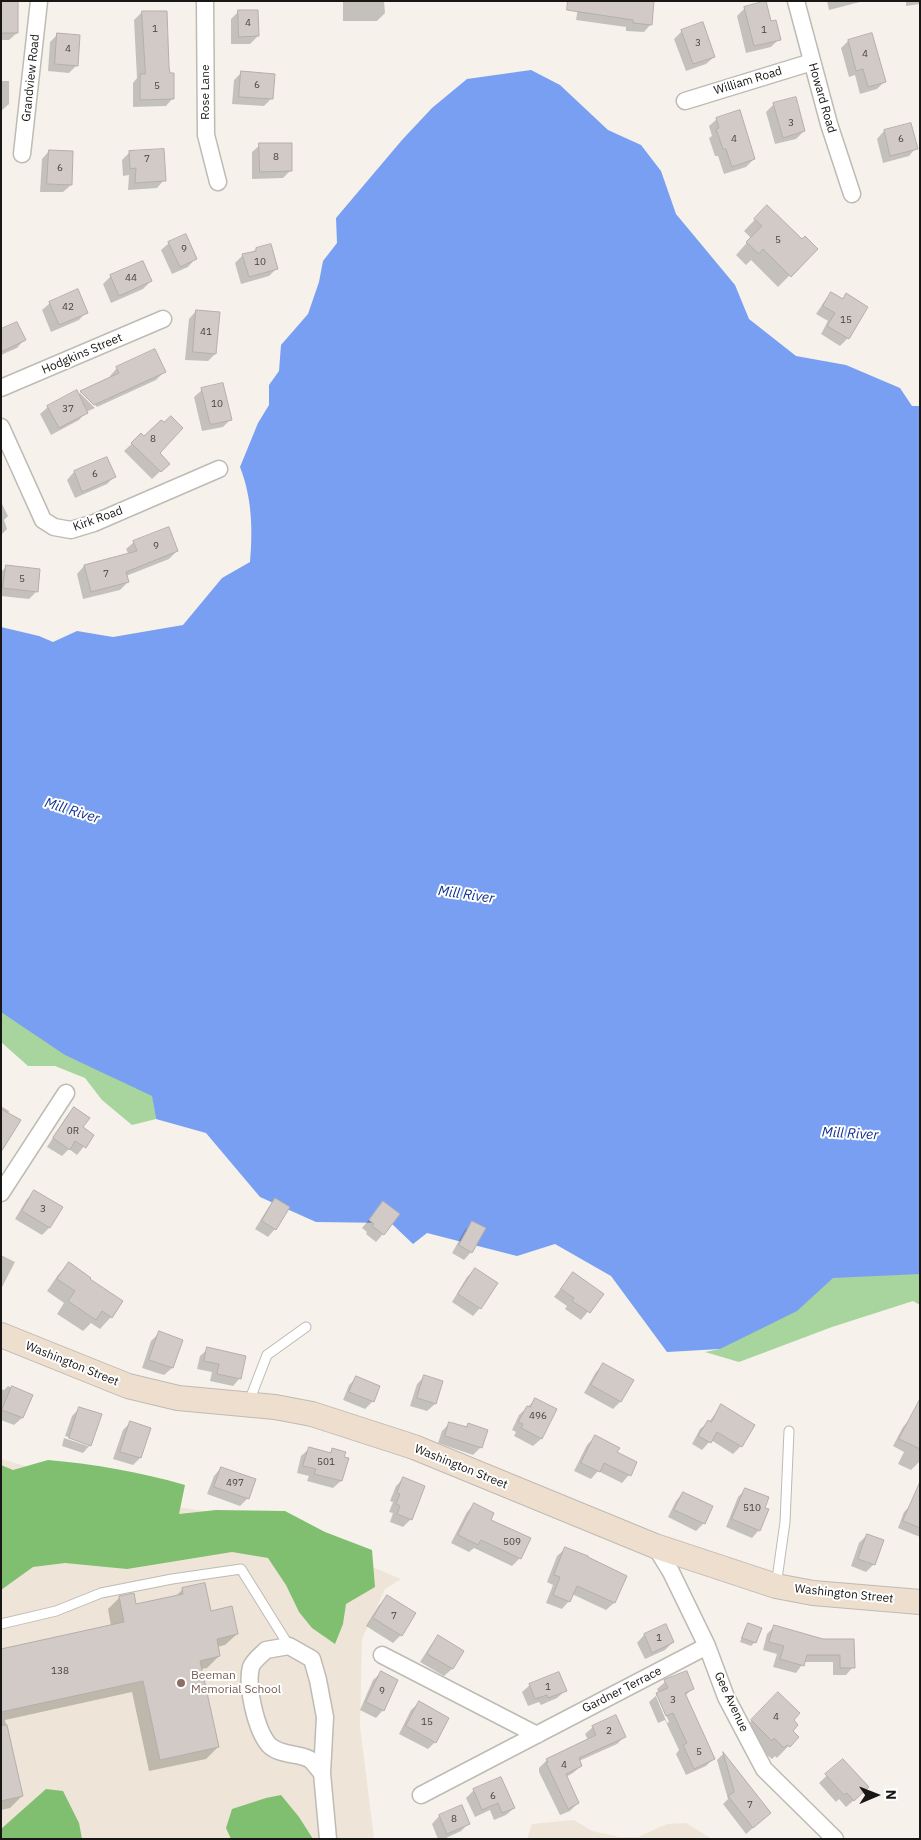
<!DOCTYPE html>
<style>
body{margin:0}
#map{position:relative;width:921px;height:1840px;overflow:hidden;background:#f6f1eb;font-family:"IBM Plex Sans",sans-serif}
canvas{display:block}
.frame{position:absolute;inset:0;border:2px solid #181715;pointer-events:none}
.north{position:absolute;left:851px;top:1770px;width:50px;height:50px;-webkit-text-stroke:4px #fff;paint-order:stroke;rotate:89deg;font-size:14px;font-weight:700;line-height:20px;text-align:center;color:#181715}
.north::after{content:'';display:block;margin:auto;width:18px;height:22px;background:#181715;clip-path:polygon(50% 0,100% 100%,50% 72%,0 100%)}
</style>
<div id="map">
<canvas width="921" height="1840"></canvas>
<div class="frame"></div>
<div class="north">N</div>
</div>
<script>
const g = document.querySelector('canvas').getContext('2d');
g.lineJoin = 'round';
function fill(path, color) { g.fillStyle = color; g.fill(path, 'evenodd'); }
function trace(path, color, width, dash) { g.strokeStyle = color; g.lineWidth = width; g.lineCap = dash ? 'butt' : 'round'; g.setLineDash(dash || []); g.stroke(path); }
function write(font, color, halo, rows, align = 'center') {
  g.font = font + ' "IBM Plex Sans",sans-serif'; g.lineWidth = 4; g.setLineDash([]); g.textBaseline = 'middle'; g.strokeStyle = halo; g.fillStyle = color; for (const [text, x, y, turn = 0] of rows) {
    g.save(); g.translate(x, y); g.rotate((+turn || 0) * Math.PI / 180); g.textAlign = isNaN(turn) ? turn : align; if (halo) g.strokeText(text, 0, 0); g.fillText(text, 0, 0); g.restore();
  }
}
fill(new Path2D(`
 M 1,1459 L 145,1501 L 264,1522 L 401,1579 L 385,1589 L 362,1639 L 360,1726 L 374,1839 L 1,1839 Z
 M 574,1820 L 592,1831 L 619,1837 L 638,1837 L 667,1824 L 686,1823 L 712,1839 L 527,1839 L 532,1824 Z`), '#eee5d8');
fill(new Path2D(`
 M 1,1000 L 152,1094 L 156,1119 L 132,1125 L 102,1100 L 85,1078 L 55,1066 L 28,1066 L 1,1042 Z
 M 920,1262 L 920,1305 L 913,1301 L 832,1327 L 739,1362 L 705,1352 L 720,1349 L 842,1270 Z`), '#a8d49d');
fill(new Path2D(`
 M 48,1460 C 95,1464 140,1472 185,1485 L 179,1514 L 216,1510 L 285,1511 L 325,1532 L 372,1550 L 375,1587 L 346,1604 L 343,1624 L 335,1644 L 312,1628 L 299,1612 L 286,1585 L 268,1558 L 232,1552 L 127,1569 L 65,1563 L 33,1567 L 1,1590 L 1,1465 L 13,1470 Z
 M 46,1789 L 63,1791 L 79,1823 L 82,1839 L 1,1839 L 1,1829 Z
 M 281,1795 L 299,1817 L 313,1839 L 231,1839 L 226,1828 L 232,1809 L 266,1798 Z`), '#7fbf6f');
fill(new Path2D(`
 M 531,70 L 560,85 L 608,130 L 641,145 L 661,171 L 676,214 L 735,285 L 749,319 L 796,356 L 846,365 L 900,388 L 912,406 L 920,406 L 920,1274 L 833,1278 L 797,1311 L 720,1349 L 667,1352 L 611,1276 L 555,1244 L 517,1256 L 427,1233 L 413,1244 L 391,1223 L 316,1222 L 260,1197 L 206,1133 L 156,1119 L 152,1096 L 65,1055 L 1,1012 L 1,627 L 39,636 L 53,642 L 77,631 L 113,637 L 183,625 L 222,578 L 250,562 C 253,531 252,497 240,467 L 258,423 L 269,405 L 269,385 L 279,371 L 281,345 L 308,314 L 319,282 L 323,261 L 337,243 L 336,218 L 402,140 L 432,108 L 467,79 Z`), '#789ff2');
fill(new Path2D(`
 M 343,1 L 384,1 L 385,13 L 377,21 L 343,21 Z
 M 579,1 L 651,24 L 644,32 L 626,31 L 626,27 L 576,20 Z
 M 827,1 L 864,1 L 829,10 Z
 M 906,1 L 920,1 L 920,4 L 906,6 Z
 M 1,2 L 17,33 L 9,40 L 1,40 Z
 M 745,8 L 779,39 L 771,47 L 746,53 L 737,16 Z
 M 239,11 L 258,36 L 250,44 L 231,44 L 231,19 Z
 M 142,12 L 173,98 L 166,106 L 133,107 L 133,83 L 137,78 L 134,20 Z
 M 682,31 L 714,57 L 706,64 L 686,71 L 674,39 Z
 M 58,34 L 77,65 L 69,73 L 48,71 L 50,42 Z
 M 848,41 L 885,81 L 877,89 L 860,94 L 855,75 L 849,77 L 841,48 Z
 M 241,73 L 272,98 L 264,106 L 232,104 L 234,80 Z
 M 1,81 L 9,81 L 9,104 L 1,111 Z
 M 774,104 L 804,131 L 796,139 L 775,144 L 766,112 Z
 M 717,119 L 754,159 L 746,167 L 724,174 L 718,156 L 715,156 L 709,138 L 712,136 L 709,126 Z
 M 910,125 L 916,148 L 909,156 L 883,163 L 877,139 L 884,131 Z
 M 260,145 L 291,170 L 283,178 L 252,179 L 252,152 Z
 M 49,151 L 71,185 L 63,192 L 40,192 L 42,159 Z
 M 130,152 L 164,180 L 157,188 L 128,190 L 129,175 L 123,176 L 122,160 Z
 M 767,207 L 802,240 L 816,249 L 778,287 L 751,260 L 746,265 L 736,255 L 751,238 L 744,231 Z
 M 169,243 L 195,259 L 188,267 L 172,274 L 161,250 Z
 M 256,249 L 276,269 L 269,276 L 241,284 L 235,263 L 243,255 L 252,253 Z
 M 111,276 L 151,281 L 143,289 L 111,303 L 103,284 Z
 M 831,294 L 841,300 L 846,295 L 848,338 L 840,346 L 821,334 L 828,321 L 816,314 L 824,302 Z
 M 50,303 L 86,312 L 79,320 L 51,332 L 42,310 Z
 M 196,311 L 215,354 L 208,361 L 185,360 L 189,319 Z
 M 1,330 L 24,340 L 17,348 L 1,355 Z
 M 117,368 L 164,372 L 156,380 L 97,407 L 84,393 L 80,393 L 95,408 L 86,412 L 79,420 L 51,435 L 40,414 L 48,407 L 78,395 L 81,392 L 111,378 L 110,376 Z
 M 202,390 L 231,419 L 223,427 L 202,431 L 194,397 Z
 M 141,435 L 168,464 L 152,479 L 124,451 Z
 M 74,472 L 114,477 L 107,484 L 75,498 L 67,480 Z
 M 1,502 L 8,516 L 4,520 L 7,529 L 1,535 Z
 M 134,542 L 177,551 L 169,559 L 126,576 L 128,582 L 120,590 L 83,599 L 77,574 L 84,566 L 129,555 L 126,549 Z
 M 6,567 L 36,592 L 29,599 L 1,596 L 1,572 Z
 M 1,1106 L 9,1111 L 1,1147 Z
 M 74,1109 L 81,1128 L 93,1135 L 77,1155 L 69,1149 L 62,1156 L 47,1147 L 67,1116 Z
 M 35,1192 L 62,1208 L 49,1228 L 42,1235 L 15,1219 L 27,1199 Z
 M 275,1200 L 275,1229 L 268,1237 L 255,1229 L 268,1208 Z
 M 383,1203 L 383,1234 L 376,1242 L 366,1234 L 367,1232 L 362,1228 Z
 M 473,1222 L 471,1252 L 464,1260 L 452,1253 L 465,1230 Z
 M 1,1255 L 15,1262 L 1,1289 Z
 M 69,1263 L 89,1279 L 111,1317 L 100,1329 L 91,1323 L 83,1331 L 57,1314 L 64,1303 L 47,1291 L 58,1275 Z
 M 475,1270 L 480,1308 L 473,1316 L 452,1302 L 467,1277 Z
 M 573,1273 L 602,1294 L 581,1320 L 565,1309 L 567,1306 L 554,1297 Z
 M 159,1333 L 181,1340 L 172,1368 L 164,1375 L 142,1368 L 151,1341 Z
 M 208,1349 L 240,1378 L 233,1386 L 210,1381 L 212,1372 L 197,1369 L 200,1356 Z
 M 603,1365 L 620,1402 L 613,1409 L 584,1393 L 596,1372 Z
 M 425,1376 L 435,1404 L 427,1411 L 410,1406 L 417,1384 Z
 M 356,1378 L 379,1387 L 372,1402 L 365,1409 L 343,1400 L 349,1385 Z
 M 8,1386 L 31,1396 L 22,1418 L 14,1425 L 1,1420 L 1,1389 L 4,1390 Z
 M 535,1400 L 555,1410 L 541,1439 L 533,1446 L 514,1436 L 516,1432 L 512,1430 L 519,1415 Z
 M 721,1406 L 741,1446 L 733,1454 L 711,1440 L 702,1450 L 692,1444 L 700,1429 L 709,1422 Z
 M 80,1408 L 90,1445 L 83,1453 L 62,1446 L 64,1438 L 88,1446 L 88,1443 L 65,1436 L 72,1416 Z
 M 910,1419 L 920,1424 L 920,1461 L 911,1470 L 898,1464 L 904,1452 L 893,1446 L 903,1427 Z
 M 131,1422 L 140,1458 L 133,1465 L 113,1459 L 123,1430 Z
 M 450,1423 L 465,1428 L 469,1424 L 481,1447 L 473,1455 L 438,1443 L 442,1431 Z
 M 595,1437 L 616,1453 L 629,1475 L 622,1483 L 598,1471 L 591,1479 L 574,1471 L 587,1445 Z
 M 309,1449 L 328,1454 L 333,1450 L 347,1459 L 341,1481 L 333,1488 L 307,1481 L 309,1476 L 297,1473 L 301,1456 Z
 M 221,1468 L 248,1498 L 240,1506 L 207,1494 L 214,1476 Z
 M 404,1478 L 411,1519 L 403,1527 L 390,1522 L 393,1513 L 389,1512 L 393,1502 L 390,1501 L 396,1486 Z
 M 746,1489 L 759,1530 L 752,1538 L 726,1527 L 738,1497 Z
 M 683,1493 L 704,1523 L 696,1531 L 668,1517 L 676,1501 Z
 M 474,1505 L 489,1520 L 520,1558 L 512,1566 L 474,1548 L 469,1552 L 451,1543 L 467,1512 Z
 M 911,1505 L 920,1509 L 920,1537 L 898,1528 L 904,1512 Z
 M 867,1535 L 874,1564 L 866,1572 L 851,1566 L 859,1543 Z
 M 565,1549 L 626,1577 L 614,1603 L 606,1610 L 572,1594 L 569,1601 L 562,1609 L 546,1603 L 553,1585 L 547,1582 L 557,1556 Z
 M 183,1589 L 237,1634 L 225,1645 L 217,1647 L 219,1656 L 207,1668 L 201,1669 L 218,1747 L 206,1759 L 149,1771 L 132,1692 L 5,1720 L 22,1796 L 10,1808 L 1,1810 L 1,1650 L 111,1626 L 108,1609 L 120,1597 L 135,1606 L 175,1597 Z
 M 387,1597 L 401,1635 L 393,1643 L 366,1626 L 379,1605 Z
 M 665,1625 L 673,1642 L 665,1650 L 645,1659 L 637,1643 L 644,1635 Z
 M 749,1625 L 760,1629 L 754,1643 L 751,1646 L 740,1642 L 745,1628 Z
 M 775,1626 L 823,1640 L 853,1640 L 853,1667 L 846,1675 L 833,1675 L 833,1662 L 804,1662 L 796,1673 L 773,1667 L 777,1654 L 763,1650 L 767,1634 Z
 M 438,1637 L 462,1652 L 452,1669 L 444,1676 L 420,1662 L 431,1645 Z
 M 381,1673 L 383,1710 L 376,1718 L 360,1710 L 373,1680 Z
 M 665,1682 L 693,1688 L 685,1696 L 714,1758 L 706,1766 L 686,1775 L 676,1754 L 679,1750 L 665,1720 L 658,1723 L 649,1702 L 659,1693 L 657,1689 ZM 656,1696 L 658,1696 L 669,1722 L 667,1723 Z
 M 530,1685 L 565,1691 L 557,1698 L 541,1705 L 539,1702 L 528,1706 L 522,1692 Z
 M 419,1703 L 435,1742 L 428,1749 L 399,1734 L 411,1710 Z
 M 766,1705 L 792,1720 L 791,1731 L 797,1737 L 777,1758 L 775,1756 L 772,1759 L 740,1733 Z
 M 593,1727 L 624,1737 L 617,1744 L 579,1761 L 581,1766 L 573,1773 L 566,1777 L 578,1803 L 570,1811 L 560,1815 L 539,1772 L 539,1768 L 547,1760 L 588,1740 L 585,1734 Z
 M 723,1754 L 770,1813 L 746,1834 L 723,1804 L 728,1799 L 717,1760 Z
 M 843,1760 L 860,1795 L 846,1807 L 839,1799 L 836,1802 L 819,1783 Z
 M 474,1790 L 514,1808 L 506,1815 L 494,1820 L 490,1810 L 475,1817 L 466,1798 Z
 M 461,1806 L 468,1824 L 461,1831 L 444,1839 L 438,1839 L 432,1824 L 439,1816 Z`), '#0003');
const building = new Path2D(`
 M 1,1 L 18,1 L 18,33 L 1,33 Z
 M 568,1 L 654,1 L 652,25 L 633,23 L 633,20 L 567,10 Z
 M 766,1 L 771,21 L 776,20 L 781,40 L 754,46 L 744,7 Z
 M 238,10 L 258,10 L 259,36 L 239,37 Z
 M 142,11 L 167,11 L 169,67 L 170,73 L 174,73 L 174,99 L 140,100 L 140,74 L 145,74 Z
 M 703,22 L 715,57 L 693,64 L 681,30 Z
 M 57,33 L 80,35 L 78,66 L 55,64 Z
 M 872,33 L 886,82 L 868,87 L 863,69 L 856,71 L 848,40 Z
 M 241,71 L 275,74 L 273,99 L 239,97 Z
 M 796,97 L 805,131 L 783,138 L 773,103 Z
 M 740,110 L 755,159 L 732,167 L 726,149 L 723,149 L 716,129 L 719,128 L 716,118 Z
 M 911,123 L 918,149 L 890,156 L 884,130 Z
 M 259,143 L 292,143 L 292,171 L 260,172 Z
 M 164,149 L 166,181 L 135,183 L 136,168 L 130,169 L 129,151 Z
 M 49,150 L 73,151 L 72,185 L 47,184 Z
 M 767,205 L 802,239 L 805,236 L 818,249 L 791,277 L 763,249 L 759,254 L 746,242 L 762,226 L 754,219 Z
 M 186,234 L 197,259 L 180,267 L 168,242 Z
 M 271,244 L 278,269 L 249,277 L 242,254 L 256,251 L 256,248 Z
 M 143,261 L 152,281 L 119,296 L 110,275 Z
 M 78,289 L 88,313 L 59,325 L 49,302 Z
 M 831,292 L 843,299 L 846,293 L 868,307 L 849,339 L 827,326 L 835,313 L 823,306 Z
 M 196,310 L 220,312 L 216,354 L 193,352 Z
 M 17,322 L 26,340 L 1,352 L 1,329 Z
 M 155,349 L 166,372 L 94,405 L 80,391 L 119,373 L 116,367 Z
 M 223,383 L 232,420 L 214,424 L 210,424 L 201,388 Z
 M 77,390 L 88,413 L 59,428 L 47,406 Z
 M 171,416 L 183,428 L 160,453 L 170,464 L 161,472 L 131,443 L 141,433 L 144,436 L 161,420 L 164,422 Z
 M 107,457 L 116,477 L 82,492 L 74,471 Z
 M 169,527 L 178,551 L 126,572 L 129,582 L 91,592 L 84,565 L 137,551 L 133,541 Z
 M 6,565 L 40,569 L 38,592 L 3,588 Z
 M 74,1107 L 90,1118 L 83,1127 L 94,1135 L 86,1148 L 75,1141 L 70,1150 L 53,1138 Z
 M 1,1109 L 21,1120 L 1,1152 Z
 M 34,1190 L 63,1207 L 50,1228 L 22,1211 Z
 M 275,1198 L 290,1207 L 276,1230 L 262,1221 Z
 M 383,1201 L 400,1214 L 384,1235 L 372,1226 L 374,1224 L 369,1220 Z
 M 472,1221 L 486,1228 L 472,1253 L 459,1245 Z
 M 69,1262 L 91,1278 L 90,1279 L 123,1301 L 112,1318 L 102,1311 L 96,1320 L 68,1301 L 75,1291 L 57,1279 Z
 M 475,1268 L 498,1283 L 481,1309 L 458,1294 Z
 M 573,1272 L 604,1294 L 590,1313 L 572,1301 L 574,1298 L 561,1289 Z
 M 159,1331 L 183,1340 L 173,1368 L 149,1360 Z
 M 207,1347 L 246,1356 L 241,1379 L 217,1374 L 219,1364 L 204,1361 Z
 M 603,1363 L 634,1380 L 621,1402 L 591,1385 Z
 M 424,1375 L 443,1381 L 436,1404 L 417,1398 Z
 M 356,1376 L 380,1386 L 374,1402 L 349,1392 Z
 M 12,1386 L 33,1395 L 23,1418 L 2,1410 Z
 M 535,1398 L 557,1409 L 542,1439 L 521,1428 L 523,1424 L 518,1422 L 527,1406 L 530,1407 Z
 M 920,1399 L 920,1449 L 899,1439 Z
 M 721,1404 L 755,1425 L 742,1447 L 717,1432 L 711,1443 L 698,1436 L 708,1420 L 711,1422 Z
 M 79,1407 L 102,1414 L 91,1446 L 69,1438 Z
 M 130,1421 L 151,1428 L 141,1458 L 120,1452 Z
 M 449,1422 L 467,1427 L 468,1423 L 488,1430 L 482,1448 L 445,1436 Z
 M 595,1435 L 620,1448 L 617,1452 L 637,1462 L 631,1476 L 604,1463 L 600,1472 L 581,1463 Z
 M 309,1447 L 331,1453 L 332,1448 L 346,1452 L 344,1457 L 349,1458 L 342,1481 L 314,1474 L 316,1469 L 303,1466 Z
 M 221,1467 L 256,1479 L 249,1499 L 214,1487 Z
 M 403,1477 L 425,1486 L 412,1520 L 397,1514 L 400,1506 L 396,1504 L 400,1494 L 397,1493 Z
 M 920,1482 L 920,1528 L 903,1521 Z
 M 745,1488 L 769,1497 L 765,1508 L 769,1509 L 760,1531 L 732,1519 Z
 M 683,1492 L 713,1506 L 705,1524 L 674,1510 Z
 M 474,1503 L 494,1513 L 491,1520 L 531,1538 L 521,1559 L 481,1540 L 478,1545 L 458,1535 Z
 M 867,1534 L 884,1540 L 875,1565 L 858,1559 Z
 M 565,1547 L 588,1556 L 588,1557 L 627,1576 L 615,1603 L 577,1586 L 570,1602 L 553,1595 L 560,1577 L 554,1575 Z
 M 205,1583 L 211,1611 L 232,1606 L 238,1634 L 217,1639 L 220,1656 L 200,1661 L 219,1747 L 160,1760 L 143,1681 L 1,1712 L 1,1649 L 124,1622 L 119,1596 L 134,1593 L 136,1604 L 183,1594 L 182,1588 Z
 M 387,1595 L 416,1613 L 402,1636 L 373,1618 Z
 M 748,1623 L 762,1628 L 756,1643 L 742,1638 Z
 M 666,1624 L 674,1642 L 652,1653 L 644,1634 Z
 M 774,1625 L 823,1639 L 854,1639 L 855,1668 L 840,1668 L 840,1655 L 807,1655 L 804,1666 L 780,1659 L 784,1646 L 769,1642 Z
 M 438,1635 L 464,1651 L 453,1669 L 427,1654 Z
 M 381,1671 L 398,1680 L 384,1711 L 366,1702 Z
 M 687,1671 L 694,1689 L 685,1693 L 715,1759 L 694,1769 L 683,1745 L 687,1743 L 673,1713 L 666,1716 L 656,1693 L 668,1688 L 664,1680 Z
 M 559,1672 L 567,1691 L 548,1698 L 547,1695 L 535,1699 L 529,1684 Z
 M 778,1692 L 800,1713 L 794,1720 L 798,1725 L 793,1731 L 799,1737 L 790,1747 L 787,1745 L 784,1748 L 774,1738 L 772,1741 L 751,1720 Z
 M 419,1701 L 449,1718 L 436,1743 L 406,1726 Z
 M 616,1715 L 626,1737 L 579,1758 L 582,1766 L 566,1774 L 579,1803 L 568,1809 L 546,1763 L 548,1762 L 546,1759 L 596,1735 L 592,1726 Z
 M 7,1725 L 23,1796 L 1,1801 L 1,1726 Z
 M 723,1752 L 771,1813 L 753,1828 L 728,1796 L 734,1792 Z
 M 843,1759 L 869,1787 L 854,1801 L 847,1793 L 844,1795 L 825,1774 Z
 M 501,1777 L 515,1808 L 502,1813 L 498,1803 L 482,1810 L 473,1789 Z
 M 462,1805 L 470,1824 L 447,1834 L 439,1815 Z`);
fill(building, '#d1cac6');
trace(building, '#b5aeaa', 1);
const service = new Path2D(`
 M 248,1404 L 267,1355 L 306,1327
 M 776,1586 L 785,1522 L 789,1431
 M 1,1624 L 56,1611 L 101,1593 L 172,1579 L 241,1569 L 289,1646`);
const minor = new Path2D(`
 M 205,1 L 206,135 L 218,182
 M 796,1 L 829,124 L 852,194
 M 685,101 L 812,62
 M 22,154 L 39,1
 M 1,388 L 163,319
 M 1,427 L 43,520 L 54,527 L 71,530 L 94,523 L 219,469
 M 1,1193 L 66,1093
 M 655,1546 L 671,1572 L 707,1646 L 726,1697 L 764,1769 L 835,1839
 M 382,1655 L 537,1735
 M 322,1773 C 318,1769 313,1761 309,1759 C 299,1753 280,1756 269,1745 C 256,1730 246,1686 251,1667 C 253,1661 261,1655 266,1650 L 289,1646 L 312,1659 L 318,1680 L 325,1717 L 322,1773 L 328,1839
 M 421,1795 L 707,1646`);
const secondary = new Path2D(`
 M 1,1335 L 128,1386 L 178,1398 L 275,1407 L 312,1414 L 414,1447 L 655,1546 L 776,1586 L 813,1593 L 920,1602`);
trace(service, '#bebab4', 11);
trace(minor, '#bebab4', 19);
trace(secondary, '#bebab4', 26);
trace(service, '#fff', 9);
trace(minor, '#fff', 16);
trace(secondary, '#eedece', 24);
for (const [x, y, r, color] of [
 [181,1683,5,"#8d6e63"]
]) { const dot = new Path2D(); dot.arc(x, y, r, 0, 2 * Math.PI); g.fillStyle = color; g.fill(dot); trace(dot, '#fff', 2); }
write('10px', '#464441', null, [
 ["4",248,23],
 ["1",155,29],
 ["1",764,30],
 ["3",698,43],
 ["4",68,49],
 ["4",865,54],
 ["6",257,85],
 ["5",157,86],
 ["3",791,123],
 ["4",734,139],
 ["6",901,139],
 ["8",276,157],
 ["7",147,159],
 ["6",60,168],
 ["5",778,240],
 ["9",184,249],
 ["10",260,262],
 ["44",131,278],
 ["42",68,307],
 ["15",846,320],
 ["41",206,332],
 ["10",217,404],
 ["37",68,409],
 ["8",153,439],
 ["6",95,474],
 ["9",156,546],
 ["7",106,574],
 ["5",22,579],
 ["0R",73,1131],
 ["3",43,1209],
 ["496",538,1416],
 ["501",326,1462],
 ["497",235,1483],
 ["510",752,1508],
 ["509",512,1542],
 ["7",394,1616],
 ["1",659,1638],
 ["138",60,1671],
 ["1",548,1687],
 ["9",382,1691],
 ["3",673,1700],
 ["4",776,1717],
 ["15",427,1722],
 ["2",609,1731],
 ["5",699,1752],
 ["4",564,1765],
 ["6",493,1796],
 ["7",750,1805],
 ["8",454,1819]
]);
write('12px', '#181715', '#fff', [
 ["Grandview Road",31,78,-84],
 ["William Road",748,81,-17],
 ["Rose Lane",206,92,-90],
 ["Howard Road",822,98,74],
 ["Hodgkins Street",82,354,-23],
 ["Kirk Road",98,519,-20],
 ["Washington Street",72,1364,22],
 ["Washington Street",461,1467,22],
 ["Washington Street",844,1594,6],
 ["Gardner Terrace",622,1690,-27],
 ["Gee Avenue",731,1702,65]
]);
write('12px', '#785e54', '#fff', [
 ["Beeman",191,1676],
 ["Memorial School",191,1690]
], 'left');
write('italic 14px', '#0f318e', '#fff', [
 ["Mill River",72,811,17],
 ["Mill River",466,895,8],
 ["Mill River",850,1134,3]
]);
</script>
